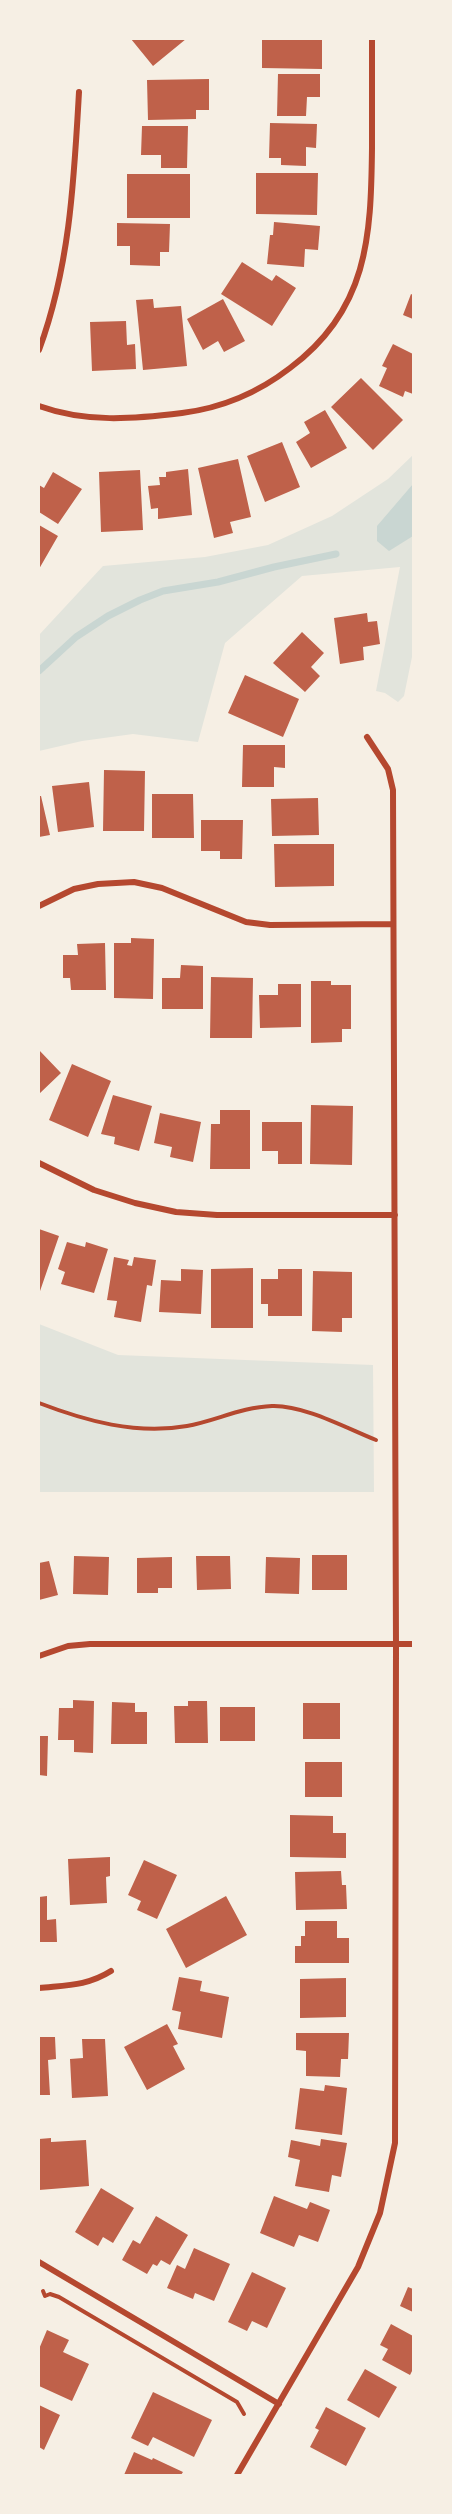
<!DOCTYPE html>
<style>
body{margin:0}
#map{position:relative;width:452px;height:2514px;overflow:hidden;background:#f6efe4;font-family:"Source Sans 3",sans-serif}
canvas{display:block}
.frame{position:absolute;inset:0;border:40px solid #f6efe4;pointer-events:none}
</style>
<div id="map">
<canvas width="452" height="2514"></canvas>
<div class="frame"></div>
</div>
<script>
const g = document.querySelector('canvas').getContext('2d');
g.lineJoin = 'round';
function fill(path, color) { g.fillStyle = color; g.fill(path, 'evenodd'); }
function trace(path, color, width, dash) { g.strokeStyle = color; g.lineWidth = width; g.lineCap = dash ? 'butt' : 'round'; g.setLineDash(dash || []); g.stroke(path); }
fill(new Path2D(`
 M 413,455 L 413,652 L 404,696 L 398,702 L 385,693 L 376,691 L 400,567 L 302,576 L 225,643 L 198,742 L 133,734 L 82,741 L 39,751 L 39,635 L 103,566 L 205,557 L 268,545 L 332,516 L 388,479 Z
 M 39,1324 L 118,1355 L 373,1365 L 374,1492 L 39,1492 Z`), '#e2e4dc');
fill(new Path2D(`
 M 413,484 L 413,536 L 389,551 L 377,541 L 377,526 Z`), '#c9d6d2');
trace(new Path2D(`
 M 39,671 L 76,637 L 108,616 L 140,600 L 163,591 L 218,582 L 274,567 L 336,554`), '#c9d6d2', 7);
fill(new Path2D(`
 M 131,39 L 186,39 L 153,66 Z
 M 262,39 L 322,39 L 322,69 L 262,68 Z
 M 278,74 L 320,74 L 320,97 L 307,97 L 306,116 L 277,116 Z
 M 209,79 L 209,110 L 196,110 L 196,119 L 148,120 L 147,80 Z
 M 270,123 L 317,124 L 316,148 L 306,147 L 306,166 L 281,165 L 281,158 L 269,158 Z
 M 142,126 L 188,126 L 187,168 L 161,168 L 161,155 L 141,155 Z
 M 256,173 L 318,173 L 317,215 L 256,214 Z
 M 127,174 L 190,174 L 190,218 L 127,218 Z
 M 274,222 L 320,226 L 318,250 L 305,249 L 304,267 L 267,264 L 270,235 L 273,235 Z
 M 117,223 L 170,224 L 169,252 L 160,252 L 160,266 L 130,265 L 130,246 L 117,246 Z
 M 242,262 L 272,281 L 276,275 L 296,288 L 272,326 L 221,294 Z
 M 411,294 L 413,295 L 413,319 L 403,315 Z
 M 153,299 L 154,308 L 181,306 L 187,366 L 143,370 L 136,300 Z
 M 223,299 L 245,341 L 224,352 L 218,341 L 203,350 L 187,319 Z
 M 126,321 L 127,345 L 135,344 L 136,369 L 92,371 L 90,322 Z
 M 393,344 L 413,354 L 413,394 L 405,391 L 403,397 L 379,386 L 387,368 L 382,366 Z
 M 361,378 L 403,420 L 373,450 L 331,407 Z
 M 325,410 L 347,448 L 311,468 L 296,442 L 310,433 L 304,422 Z
 M 282,442 L 300,487 L 265,502 L 247,456 Z
 M 238,459 L 251,517 L 230,522 L 233,533 L 214,538 L 198,468 Z
 M 188,469 L 192,515 L 158,519 L 158,508 L 151,509 L 148,486 L 160,485 L 159,477 L 166,477 L 166,472 Z
 M 140,470 L 143,530 L 101,532 L 99,472 Z
 M 53,472 L 82,489 L 58,524 L 39,512 L 39,485 L 44,488 Z
 M 39,525 L 58,536 L 39,569 Z
 M 367,613 L 368,622 L 377,621 L 380,644 L 363,647 L 364,660 L 340,664 L 334,618 Z
 M 302,632 L 324,653 L 311,667 L 320,676 L 305,692 L 273,663 Z
 M 245,675 L 299,699 L 283,737 L 228,713 Z
 M 243,745 L 285,745 L 285,768 L 274,767 L 274,787 L 242,787 Z
 M 104,770 L 145,771 L 144,831 L 103,831 Z
 M 89,782 L 94,827 L 58,832 L 52,786 Z
 M 152,794 L 193,794 L 194,838 L 152,838 Z
 M 39,796 L 41,796 L 50,835 L 39,837 Z
 M 318,798 L 319,835 L 272,836 L 271,799 Z
 M 201,820 L 243,820 L 242,859 L 220,859 L 220,851 L 201,851 Z
 M 274,844 L 334,844 L 334,886 L 275,887 Z
 M 131,938 L 154,939 L 153,999 L 114,998 L 114,943 L 131,943 Z
 M 105,943 L 106,990 L 71,990 L 70,978 L 63,978 L 63,955 L 78,955 L 77,944 Z
 M 181,965 L 203,966 L 203,1009 L 162,1009 L 162,978 L 180,978 Z
 M 211,977 L 253,978 L 252,1038 L 210,1038 Z
 M 311,981 L 331,981 L 331,985 L 351,985 L 351,1029 L 342,1029 L 342,1042 L 311,1043 Z
 M 278,984 L 301,984 L 301,1027 L 260,1028 L 259,995 L 278,995 Z
 M 39,1050 L 61,1073 L 39,1094 Z
 M 72,1064 L 111,1081 L 88,1137 L 49,1120 Z
 M 113,1095 L 152,1106 L 139,1151 L 114,1144 L 115,1137 L 101,1134 Z
 M 311,1105 L 353,1106 L 352,1165 L 310,1164 Z
 M 220,1110 L 250,1110 L 250,1169 L 210,1169 L 211,1124 L 220,1124 Z
 M 160,1113 L 201,1122 L 193,1162 L 170,1157 L 172,1147 L 154,1143 Z
 M 262,1122 L 302,1122 L 302,1164 L 278,1164 L 278,1151 L 262,1151 Z
 M 39,1229 L 59,1236 L 39,1294 Z
 M 67,1242 L 85,1247 L 86,1242 L 108,1249 L 94,1293 L 61,1284 L 65,1272 L 58,1269 Z
 M 114,1257 L 129,1260 L 127,1265 L 132,1266 L 134,1257 L 156,1260 L 152,1286 L 147,1285 L 141,1322 L 114,1317 L 117,1301 L 107,1300 Z
 M 253,1268 L 253,1328 L 211,1328 L 211,1269 Z
 M 181,1269 L 203,1270 L 201,1314 L 159,1312 L 161,1280 L 181,1281 Z
 M 278,1269 L 302,1269 L 302,1316 L 268,1316 L 268,1304 L 261,1304 L 261,1279 L 278,1279 Z
 M 313,1271 L 352,1272 L 352,1318 L 342,1318 L 342,1332 L 312,1331 Z
 M 312,1555 L 347,1555 L 347,1590 L 312,1590 Z
 M 74,1556 L 109,1557 L 108,1595 L 73,1594 Z
 M 196,1556 L 230,1556 L 231,1589 L 197,1590 Z
 M 172,1557 L 172,1588 L 158,1588 L 158,1593 L 137,1593 L 137,1558 Z
 M 266,1557 L 300,1558 L 299,1594 L 265,1593 Z
 M 49,1561 L 58,1595 L 39,1600 L 39,1563 Z
 M 73,1700 L 94,1701 L 93,1753 L 74,1752 L 74,1740 L 58,1740 L 59,1708 L 73,1708 Z
 M 188,1701 L 207,1701 L 208,1743 L 175,1743 L 174,1706 L 188,1706 Z
 M 112,1702 L 135,1703 L 135,1712 L 147,1712 L 147,1744 L 111,1744 Z
 M 303,1703 L 340,1703 L 340,1739 L 303,1739 Z
 M 220,1707 L 255,1707 L 255,1741 L 220,1741 Z
 M 39,1736 L 48,1736 L 47,1776 L 39,1775 Z
 M 305,1762 L 342,1762 L 342,1797 L 305,1797 Z
 M 290,1815 L 333,1816 L 333,1833 L 346,1833 L 346,1858 L 290,1857 Z
 M 110,1857 L 110,1876 L 106,1877 L 107,1903 L 70,1905 L 68,1859 Z
 M 144,1860 L 177,1875 L 157,1919 L 137,1910 L 141,1901 L 128,1895 Z
 M 341,1871 L 342,1885 L 346,1885 L 347,1909 L 296,1910 L 295,1872 Z
 M 47,1896 L 47,1920 L 56,1919 L 57,1942 L 39,1942 L 39,1897 Z
 M 226,1896 L 247,1935 L 186,1968 L 166,1929 Z
 M 305,1921 L 337,1921 L 337,1938 L 349,1938 L 349,1963 L 295,1963 L 295,1946 L 301,1946 L 301,1936 L 305,1936 Z
 M 179,1977 L 202,1981 L 200,1991 L 229,1997 L 222,2038 L 178,2029 L 181,2012 L 172,2010 Z
 M 346,1978 L 346,2017 L 300,2018 L 300,1979 Z
 M 167,2024 L 178,2044 L 173,2046 L 185,2069 L 147,2090 L 124,2047 Z
 M 296,2033 L 349,2033 L 348,2059 L 341,2059 L 340,2077 L 306,2076 L 306,2051 L 296,2050 Z
 M 39,2037 L 55,2037 L 56,2059 L 48,2060 L 50,2095 L 39,2095 Z
 M 82,2039 L 105,2039 L 108,2096 L 72,2098 L 70,2059 L 83,2058 Z
 M 325,2085 L 347,2088 L 342,2135 L 295,2129 L 300,2088 L 324,2091 Z
 M 51,2138 L 51,2142 L 86,2140 L 89,2186 L 39,2190 L 39,2139 Z
 M 321,2139 L 347,2143 L 341,2177 L 332,2175 L 329,2192 L 295,2186 L 300,2160 L 288,2157 L 291,2140 L 320,2146 Z
 M 101,2188 L 134,2208 L 113,2243 L 103,2237 L 98,2246 L 75,2232 Z
 M 274,2196 L 307,2209 L 310,2202 L 330,2210 L 318,2242 L 299,2235 L 294,2247 L 260,2233 Z
 M 156,2216 L 188,2235 L 170,2265 L 161,2260 L 157,2266 L 153,2264 L 147,2274 L 122,2260 L 133,2240 L 140,2244 Z
 M 194,2248 L 230,2264 L 214,2301 L 195,2293 L 193,2299 L 167,2288 L 177,2265 L 185,2269 Z
 M 252,2272 L 286,2288 L 267,2328 L 252,2321 L 247,2331 L 228,2322 Z
 M 408,2287 L 413,2289 L 413,2312 L 400,2306 Z
 M 391,2324 L 413,2336 L 413,2369 L 410,2375 L 382,2360 L 388,2349 L 380,2345 Z
 M 47,2330 L 69,2340 L 63,2352 L 89,2364 L 72,2401 L 39,2386 L 39,2349 Z
 M 365,2369 L 397,2387 L 379,2418 L 347,2400 Z
 M 153,2392 L 212,2420 L 194,2457 L 153,2437 L 148,2446 L 131,2438 Z
 M 39,2405 L 60,2415 L 44,2450 L 39,2447 Z
 M 326,2407 L 366,2428 L 346,2466 L 310,2447 L 319,2430 L 315,2428 Z
 M 134,2452 L 152,2460 L 153,2458 L 183,2472 L 181,2475 L 124,2475 Z`), '#bf614a');
trace(new Path2D(`
 M 39,1403 C 86,1421 136,1435 187,1426 C 215,1421 242,1407 272,1406 C 304,1405 346,1428 376,1440
 M 43,2291 L 45,2296 L 50,2294 L 59,2297 L 237,2402 L 244,2414`), '#b5482f', 4);
trace(new Path2D(`
 M 39,350 C 70,266 74,180 79,92
 M 39,406 C 86,423 133,419 182,413 C 222,408 259,392 290,368 C 368,310 371,237 372,148 C 372,112 372,75 372,39
 M 39,906 L 74,889 L 98,884 L 134,882 L 162,888 L 246,922 L 270,925 L 393,924
 M 39,1163 L 94,1190 L 135,1203 L 176,1212 L 217,1215 L 395,1215
 M 39,1656 L 68,1646 L 90,1644 L 413,1644
 M 39,1988 C 67,1985 87,1986 111,1971
 M 39,2262 L 279,2404
 M 237,2475 L 358,2267 L 380,2213 L 395,2143 L 396,1645 L 393,790 L 388,769 L 367,737`), '#b5482f', 6);
</script>
